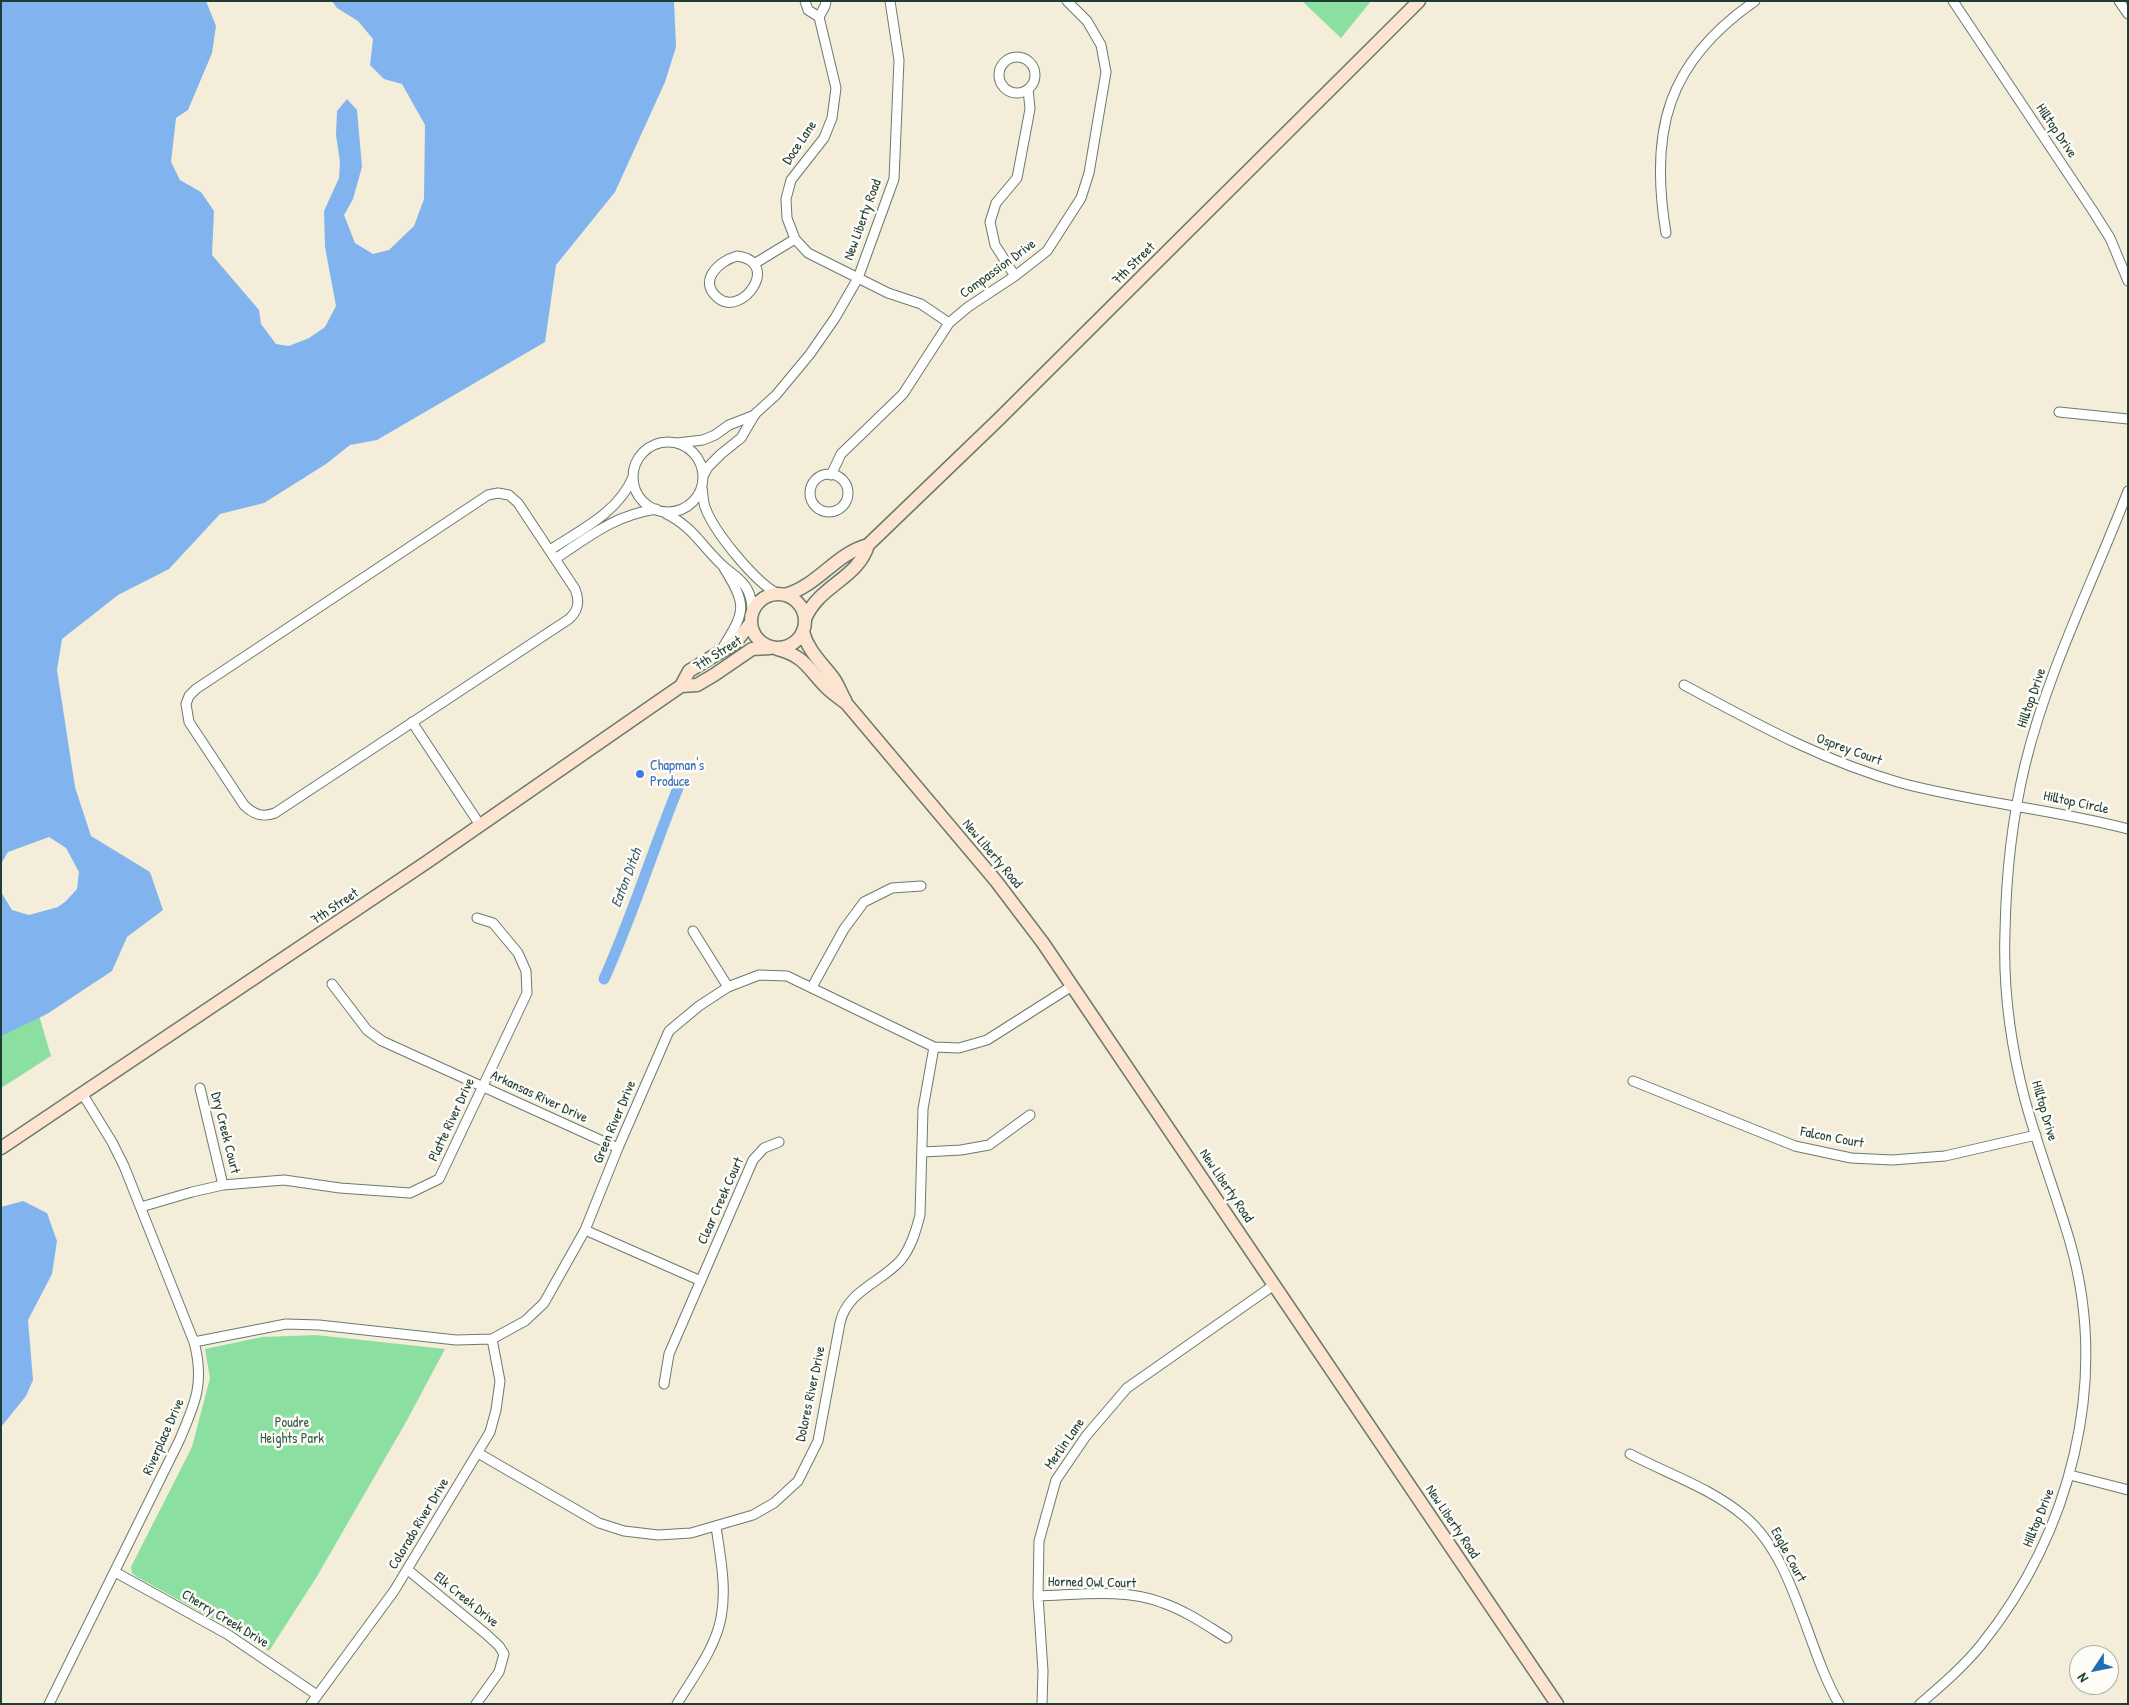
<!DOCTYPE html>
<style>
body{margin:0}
#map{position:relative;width:2129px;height:1705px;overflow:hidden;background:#f4edd9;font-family:"Patrick Hand",sans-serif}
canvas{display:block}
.frame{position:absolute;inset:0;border:2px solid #1f3d34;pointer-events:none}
.north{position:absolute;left:2069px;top:1645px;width:50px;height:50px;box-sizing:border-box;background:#fdfcf7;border:1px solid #a4b0a9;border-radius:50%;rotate:236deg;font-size:14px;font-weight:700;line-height:20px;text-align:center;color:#1f3d34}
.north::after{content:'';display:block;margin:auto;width:18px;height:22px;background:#1f6fb2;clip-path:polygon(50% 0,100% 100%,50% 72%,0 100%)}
</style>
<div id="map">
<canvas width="2129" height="1705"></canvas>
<div class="frame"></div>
<div class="north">N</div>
</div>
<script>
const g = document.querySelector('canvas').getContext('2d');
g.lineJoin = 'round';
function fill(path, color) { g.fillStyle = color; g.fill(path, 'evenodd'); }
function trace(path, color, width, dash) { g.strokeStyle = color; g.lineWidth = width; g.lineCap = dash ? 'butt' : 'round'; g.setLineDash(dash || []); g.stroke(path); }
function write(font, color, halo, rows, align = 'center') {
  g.font = font + ' "Patrick Hand",sans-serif'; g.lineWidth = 5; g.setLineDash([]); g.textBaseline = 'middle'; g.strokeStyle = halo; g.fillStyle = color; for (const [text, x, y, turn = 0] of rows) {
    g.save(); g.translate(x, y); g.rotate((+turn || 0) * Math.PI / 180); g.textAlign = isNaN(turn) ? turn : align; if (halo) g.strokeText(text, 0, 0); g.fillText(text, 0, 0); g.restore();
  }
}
fill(new Path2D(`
 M 1302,1 L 1371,1 L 1341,38 Z
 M 1,929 L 24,965 L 51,1056 L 1,1088 Z
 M 316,1335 L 445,1349 L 406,1422 L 316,1578 L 269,1651 L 250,1639 L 137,1577 L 132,1573 L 131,1567 L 192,1447 L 210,1378 L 205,1349 L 262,1337 Z`), '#8adfa1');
fill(new Path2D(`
 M 1,1 L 206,1 L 216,26 L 212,53 L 188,110 L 176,118 L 171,162 L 180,180 L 201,192 L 214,211 L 212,255 L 259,310 L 261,324 L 276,344 L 289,346 L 309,338 L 325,327 L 336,306 L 325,247 L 324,211 L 339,178 L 340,162 L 336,135 L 337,111 L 347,99 L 357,110 L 362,167 L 353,199 L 344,215 L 355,243 L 373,254 L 389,250 L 414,226 L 424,199 L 425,125 L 402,84 L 384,79 L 370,65 L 373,39 L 358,21 L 337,8 L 332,1 L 674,1 L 676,47 L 665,82 L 615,192 L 556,265 L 545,342 L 377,440 L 350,445 L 326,464 L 264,503 L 220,514 L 169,569 L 118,595 L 62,639 L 57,670 L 75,787 L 91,836 L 150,872 L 163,910 L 127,937 L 112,971 L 47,1014 L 1,1036 L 1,892 L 12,910 L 29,915 L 58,907 L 66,901 L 77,889 L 79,872 L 66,848 L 49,837 L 8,852 L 1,864 Z
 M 23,1201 L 47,1213 L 57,1241 L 52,1274 L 28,1320 L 33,1380 L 26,1396 L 1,1427 L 1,1207 Z`), '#81b4ee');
trace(new Path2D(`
 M 604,979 C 632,917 652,852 678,788`), '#81b4ee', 11);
const street = new Path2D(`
 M 805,1 L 808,10 L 819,17 L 836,88 L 832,118 L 824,138 L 791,180 L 786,199 L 787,218 L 795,239 L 808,253 L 888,293 L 921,304 L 949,323
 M 1953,1 L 2093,211 L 2110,238 L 2128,281
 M 2119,1 L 2128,14
 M 819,17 L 825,6 L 826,1
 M999 75a18 18 0 1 1 36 0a18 18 0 1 1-36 0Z
 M 1666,233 C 1649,131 1667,62 1755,1
 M 737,256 C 782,262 742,318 718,298 C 697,281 719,261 737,256 Z
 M 754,264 L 795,239
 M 1015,276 L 995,245 L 990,222 L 996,203 L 1017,178 L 1030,109 L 1028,89
 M 2059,412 L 2128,419
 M633 477a35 35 0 1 1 70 0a35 35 0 1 1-70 0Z
 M 677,443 L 703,440 L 715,435 L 729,425 L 755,415
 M810 493a19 19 0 1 1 38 0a19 19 0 1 1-38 0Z
 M 831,475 L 841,454 L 903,394 L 949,323 L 968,307 L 1015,276 L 1047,251 L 1081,198 L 1089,173 L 1106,72 L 1101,45 L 1087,21 L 1067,1
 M 703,476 L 708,467 L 721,454 L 741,438 L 755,414 L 776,395 L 810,354 L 835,318 L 858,278 L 894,179 L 899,60 L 890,1
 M 702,488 C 703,494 703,501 705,507 C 714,532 755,582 778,594
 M 498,493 L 509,495 L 518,503 L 575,589 C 580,601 579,610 569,619 L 275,813 C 262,818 253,814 244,805 L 189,722 L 186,704 L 189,696 L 196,689 L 488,495 Z
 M 665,513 C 693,527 700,544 722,565 C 730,573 741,578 747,589 C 751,596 752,603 752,611
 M 550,550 C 580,530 618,513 633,477
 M 555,559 C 590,536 613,516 656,509
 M 722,649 C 745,611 748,607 724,568
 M 1684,685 C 1755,723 1823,761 1901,783 C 1976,803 2053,809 2128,829
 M 412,722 L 480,825
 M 693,931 L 728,987
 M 332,984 L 367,1030 L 382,1041 L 618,1148
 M 812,987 L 844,929 L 864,902 L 892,888 L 921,886
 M 1633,1081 L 1795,1146 L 1851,1158 L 1892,1160 L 1945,1156 L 2036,1135
 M 200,1088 L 223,1185
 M 923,1152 L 961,1150 L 989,1145 L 1030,1115
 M 141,1207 L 192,1192 L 223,1185 L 284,1180 L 340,1188 L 410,1193 L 439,1179 L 527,993 L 526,971 L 518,953 L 493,923 L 477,918
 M 585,1230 L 701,1281
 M 194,1342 L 286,1324 L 319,1325 L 456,1340 L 492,1339 L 525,1321 L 544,1303 L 585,1230 L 618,1148 L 669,1031 L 699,1006 L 728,987 L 759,975 L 787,976 L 934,1047 L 959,1048 L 987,1040 L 1072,986
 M 664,1384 L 669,1354 L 753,1160 L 764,1148 L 779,1142
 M 478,1453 L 599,1523 L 624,1531 L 658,1535 L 691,1533 L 753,1515 L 774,1503 L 798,1481 L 818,1441 L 840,1323 C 847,1291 880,1283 900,1261 C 911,1248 916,1231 920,1215 L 923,1109 L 934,1047
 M 1630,1454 C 1668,1474 1711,1488 1744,1516 C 1795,1558 1806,1647 1839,1704
 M 2070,1475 L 2128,1490
 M 408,1570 L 486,1634 L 499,1646 L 504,1654 L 499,1672 L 476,1704
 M 115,1572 L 227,1634 L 317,1695
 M 1038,1596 C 1078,1595 1125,1588 1163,1603 C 1186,1611 1206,1625 1227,1638
 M 49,1704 L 179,1441 C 195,1404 205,1383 194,1342 L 124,1166 L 112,1142 L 82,1093
 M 311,1704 L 394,1591 L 490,1432 L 496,1410 L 500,1381 L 492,1339
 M 677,1704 C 693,1677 715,1649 721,1618 C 727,1587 720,1556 716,1526
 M 1042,1704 L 1043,1671 L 1038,1596 L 1039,1541 L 1056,1480 L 1086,1436 L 1127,1388 L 1274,1285
 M 1920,1704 C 1942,1685 1963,1667 1981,1645 C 2071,1533 2110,1382 2070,1242 C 2056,1194 2038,1148 2025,1100 C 2011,1047 2003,987 2005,932 C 2006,876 2012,819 2025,765 C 2048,670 2093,582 2128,491`);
const secondary = new Path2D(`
 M751 621a27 27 0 1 1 54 0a27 27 0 1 1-54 0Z
 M 785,595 C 819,585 835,554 868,545 L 998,420 L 1419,1
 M 805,619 C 819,585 858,579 868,545
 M 803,632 C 808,651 822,663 834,679 C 838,685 841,693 845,700
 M 777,649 C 805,656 808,669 827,688 C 832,693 839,698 846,703 L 996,881 L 1043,943 L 1557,1704
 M 681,686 L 689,671 L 735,643 L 750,624
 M 1,1148 L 427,862 L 652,706 L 681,686 L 697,685 L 714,675 L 752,649 L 770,648`);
trace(street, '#6a7b6e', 11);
trace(secondary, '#6a7b6e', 15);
trace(street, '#fff', 9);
trace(secondary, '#fde4d1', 12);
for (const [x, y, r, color] of [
 [640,774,5,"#3f7fe0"]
]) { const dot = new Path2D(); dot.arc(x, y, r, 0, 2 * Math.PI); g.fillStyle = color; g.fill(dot); trace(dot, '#fdfcf7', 2); }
write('14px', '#1f3d34', '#fdfcf7', [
 ["Hilltop Drive",2056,131,56],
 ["Doce Lane",800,143,-56],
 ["New Liberty Road",863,220,-70],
 ["7th Street",1134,264,-45],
 ["Compassion Drive",998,269,-36],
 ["7th Street",718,654,-32],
 ["Hilltop Drive",2032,698,-71],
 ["Osprey Court",1849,750,20],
 ["Hilltop Circle",2076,803,12],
 ["New Liberty Road",992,854,50],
 ["7th Street",335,907,-34],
 ["Arkansas River Drive",539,1097,25],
 ["Hilltop Drive",2044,1111,74],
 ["Platte River Drive",452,1120,-65],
 ["Green River Drive",615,1122,-67],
 ["Dry Creek Court",225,1133,76],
 ["Falcon Court",1832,1138,11],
 ["New Liberty Road",1226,1186,56],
 ["Clear Creek Court",721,1201,-66],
 ["Dolores River Drive",811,1394,-78],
 ["Riverplace Drive",164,1437,-66],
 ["Merlin Lane",1065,1444,-55],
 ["Hilltop Drive",2039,1518,-68],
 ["New Liberty Road",1452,1522,56],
 ["Colorado River Drive",419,1524,-59],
 ["Eagle Court",1788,1555,62],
 ["Horned Owl Court",1092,1583,1],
 ["Elk Creek Drive",466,1600,39],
 ["Cherry Creek Drive",225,1619,31]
]);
write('14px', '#366cbe', '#fdfcf7', [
 ["Chapman's",650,766],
 ["Produce",650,782]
], 'left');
write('14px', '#345d4a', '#fdfcf7', [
 ["Poudre",292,1423],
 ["Heights Park",292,1439]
]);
write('italic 15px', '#3c616c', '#fdfcf7', [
 ["Eaton Ditch",627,878,-69]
]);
</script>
